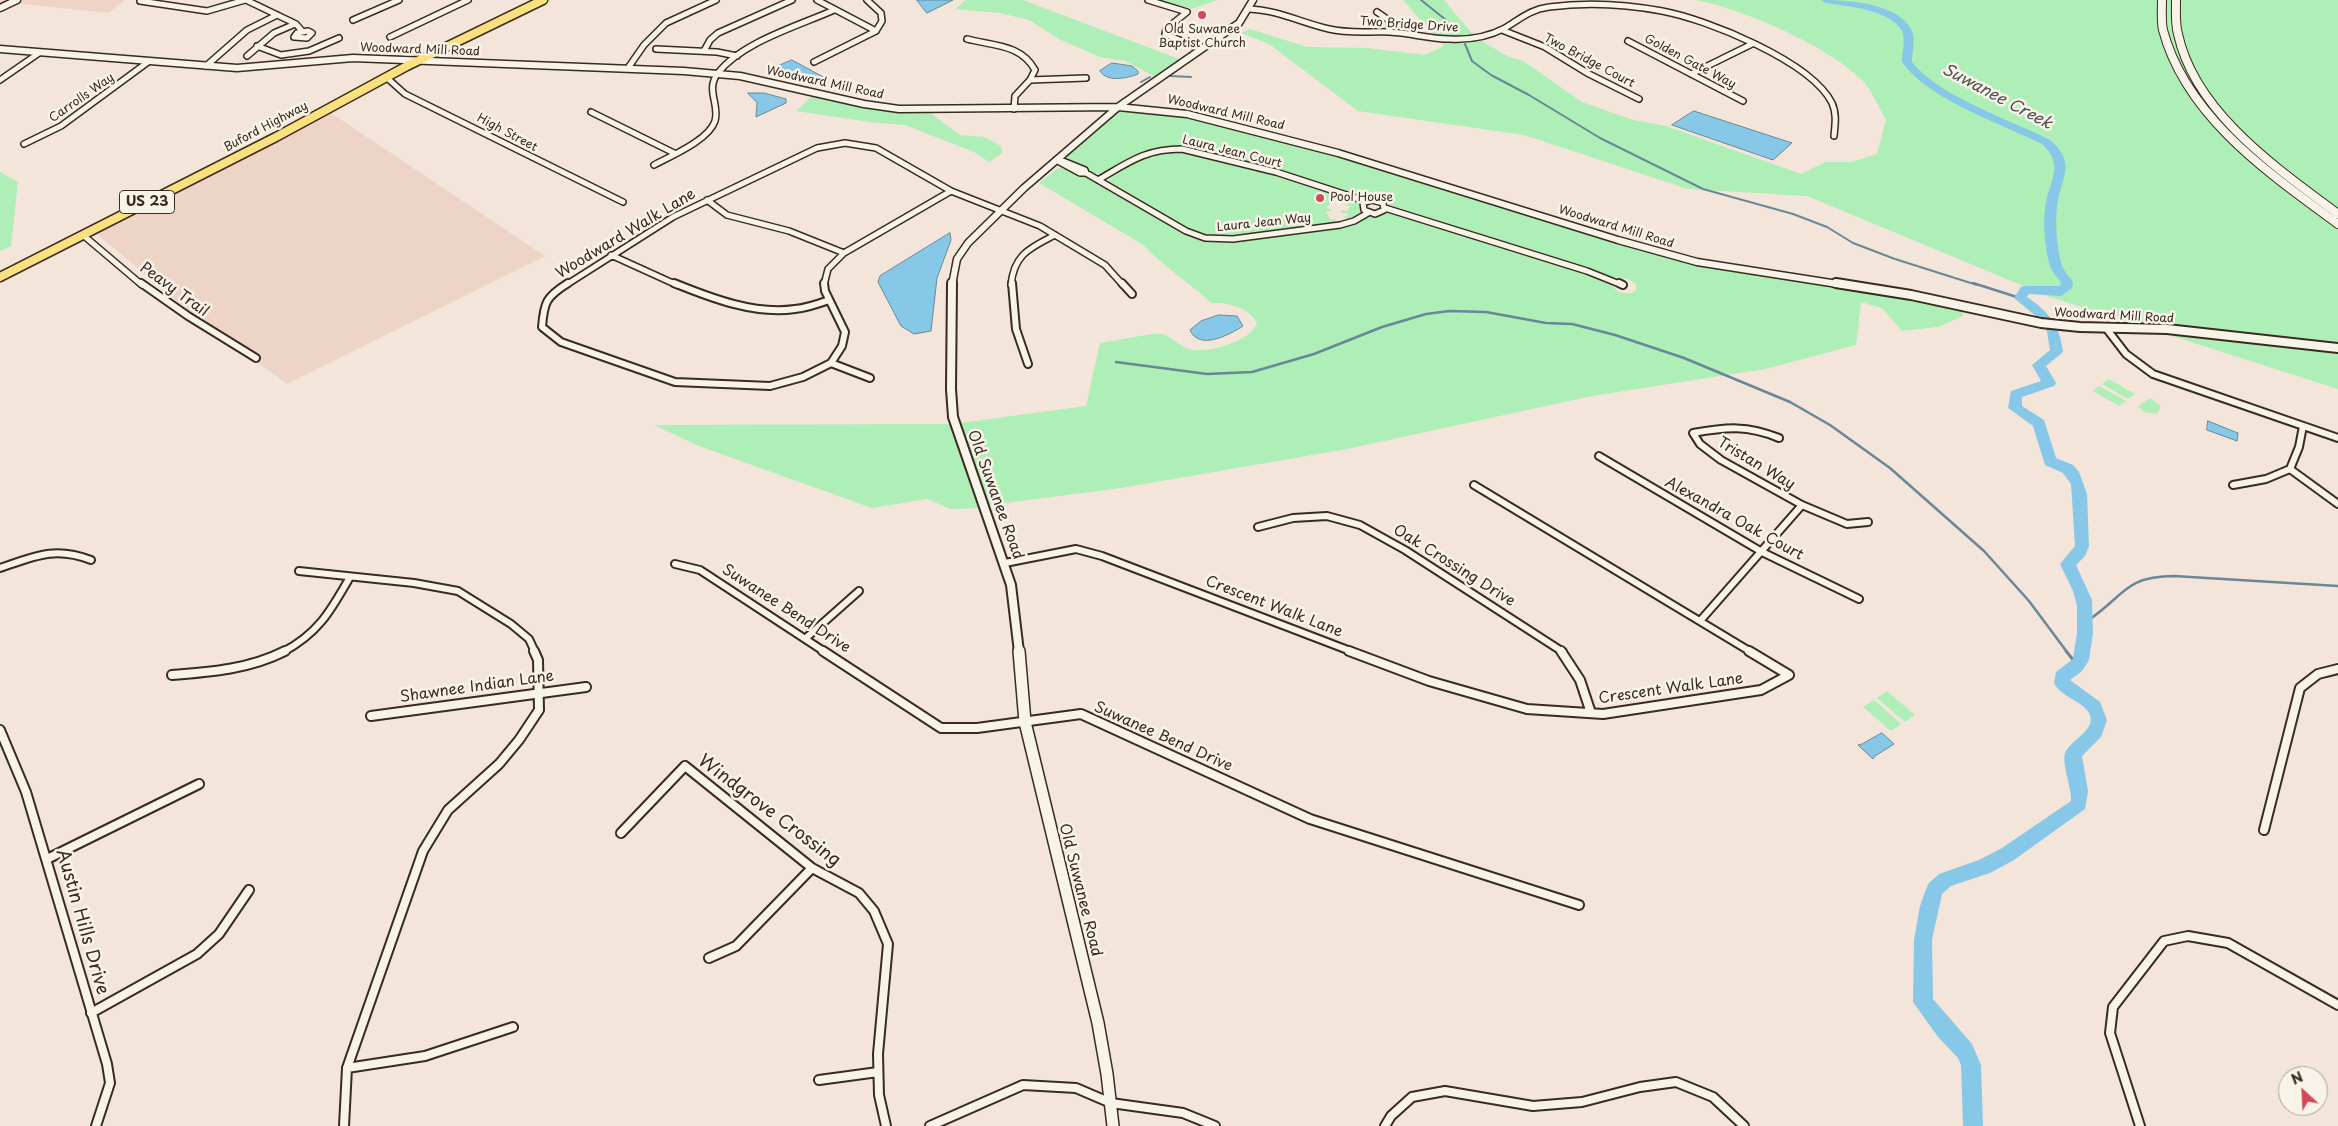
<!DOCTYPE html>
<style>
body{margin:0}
#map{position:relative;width:2338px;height:1126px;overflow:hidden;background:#f3e5d9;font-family:"Playpen Sans",sans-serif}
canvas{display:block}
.north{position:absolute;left:2278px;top:1066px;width:50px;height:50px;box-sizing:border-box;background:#f7f3e8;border:1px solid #aca397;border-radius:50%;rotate:335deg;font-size:14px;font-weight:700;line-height:20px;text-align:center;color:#3b2a1e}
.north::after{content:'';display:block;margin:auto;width:18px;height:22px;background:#d1495b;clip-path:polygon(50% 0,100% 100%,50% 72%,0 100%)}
</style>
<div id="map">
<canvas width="2338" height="1126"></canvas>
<div class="north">N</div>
</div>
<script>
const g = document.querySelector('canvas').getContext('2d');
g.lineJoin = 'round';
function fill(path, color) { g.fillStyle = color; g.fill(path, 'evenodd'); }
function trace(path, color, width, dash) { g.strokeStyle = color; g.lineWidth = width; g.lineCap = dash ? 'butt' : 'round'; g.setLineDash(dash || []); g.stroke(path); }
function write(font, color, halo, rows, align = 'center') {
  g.font = font + ' "Playpen Sans",sans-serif'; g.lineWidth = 5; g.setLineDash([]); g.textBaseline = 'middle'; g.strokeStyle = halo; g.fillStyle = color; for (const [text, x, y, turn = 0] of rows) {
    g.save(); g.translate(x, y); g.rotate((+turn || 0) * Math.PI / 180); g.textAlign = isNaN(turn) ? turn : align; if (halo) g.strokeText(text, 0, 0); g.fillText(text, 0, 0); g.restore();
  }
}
fill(new Path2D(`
 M 0,0 L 125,0 L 108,13 L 13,3 L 0,9 Z
 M 325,109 L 545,256 L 287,384 L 191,313 L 92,230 Z`), '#eed4c7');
fill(new Path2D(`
 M 966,0 L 1023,0 L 1184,61 L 1157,80 L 1152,75 L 1125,61 L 1100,57 L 1061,40 L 1029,20 L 1000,13 L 955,9 Z
 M 1152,0 L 1217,0 L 1188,10 L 1190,8 L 1176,4 L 1172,6 Z
 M 1403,0 L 1444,0 L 1469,30 L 1485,43 L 1509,57 L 1523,61 L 1582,102 L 1633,120 L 1666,126 L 1801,174 L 1825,162 L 1852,162 L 1877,154 L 1886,120 C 1879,108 1871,88 1860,78 C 1823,44 1746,10 1696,0 L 2338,0 L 2338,389 L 2050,297 L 1807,196 L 1688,189 L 1524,135 L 1358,111 L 1269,44 L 1241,33 L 1250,29 L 1307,47 L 1368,48 L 1425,55 L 1444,46 Z
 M 813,95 L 929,112 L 960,135 L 984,137 L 1001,146 L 1002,153 L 989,162 L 974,152 L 905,125 L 870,122 L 796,111 Z
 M 1124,110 L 1185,115 L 1300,144 L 1673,258 L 1963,308 L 1963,316 L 1938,327 L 1902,331 L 1882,308 L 1861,302 L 1856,345 L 1765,369 L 1592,396 L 1347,449 L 1121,488 L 990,505 L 960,423 L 1086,406 L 1100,343 C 1111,342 1154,332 1162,334 C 1171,336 1179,346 1189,349 C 1208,354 1250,342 1257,323 C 1249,307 1227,302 1211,303 C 1189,282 1163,266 1142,244 L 1039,183 L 1058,168 L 1071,169 L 1186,234 L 1208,241 L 1231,241 L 1345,227 L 1371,216 L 1389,211 L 1605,280 C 1617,287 1614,295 1632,293 L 1636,290 L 1636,284 L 1628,279 L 1613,277 L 1390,205 L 1380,199 L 1362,197 L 1198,149 L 1175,146 L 1153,149 L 1102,174 L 1092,173 L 1068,159 L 1068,153 L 1117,113 Z
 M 1182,151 L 1272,174 L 1341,196 L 1341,198 L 1335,197 L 1327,208 L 1332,210 L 1326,212 L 1330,219 L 1335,219 L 1336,222 L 1230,237 L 1210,236 L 1188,229 L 1108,183 L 1111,176 L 1146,156 Z
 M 0,172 L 18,182 L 11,246 L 0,251 Z
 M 1351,199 L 1359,201 L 1362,212 L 1349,220 L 1343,217 L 1348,216 L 1347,213 L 1341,213 L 1341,210 L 1347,211 L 1350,207 L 1345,204 Z
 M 2109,379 L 2135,394 L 2128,399 L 2102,384 Z
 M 2099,386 L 2126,401 L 2119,406 L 2093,391 Z
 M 2150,398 L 2161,406 L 2157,414 L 2145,412 L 2138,407 Z
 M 938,424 L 951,424 L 981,508 L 951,509 L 927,499 L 872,508 L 699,446 L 654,425 Z
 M 1887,691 L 1915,715 L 1905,722 L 1877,698 Z
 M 1874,700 L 1901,724 L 1891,731 L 1863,707 Z`), '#aeeeb7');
const water = new Path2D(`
 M 917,0 L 953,0 L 927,13 Z
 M 792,60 L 827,79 L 823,82 L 772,73 L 769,70 Z
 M 1112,63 L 1132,66 L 1138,71 L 1138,74 C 1128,78 1107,83 1100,71 Z
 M 748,93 L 764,93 L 786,99 L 786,103 L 756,117 L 757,103 Z
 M 1694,111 L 1792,143 L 1773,160 L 1672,125 Z
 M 950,233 L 951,240 L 937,278 L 931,331 L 914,334 L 901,326 L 878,282 L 880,276 Z
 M 1219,315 L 1237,316 L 1243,326 C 1229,335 1199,351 1190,330 L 1201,321 Z
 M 2208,421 L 2238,433 L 2237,441 L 2207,430 Z
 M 1882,733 L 1894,744 L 1875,756 L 1873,759 L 1858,745 L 1862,744 Z`);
fill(water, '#87c7e8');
trace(water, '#698897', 1);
trace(new Path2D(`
 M 1421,0 L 1446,20 L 1456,33
 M 1465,44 L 1472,61 L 1491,75 L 1529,95 L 1600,138 L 1703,189 L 1793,214 L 1827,227 L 1853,243 L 1895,259 L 1977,285
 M 1170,76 L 1191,77
 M 1141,82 L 1150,77`), '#698897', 2);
trace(new Path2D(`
 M 1973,283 L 2020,298
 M 1116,362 L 1207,374 L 1252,372 L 1314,354 L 1382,327 L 1426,314 L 1449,311 L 1486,312 L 1546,323 L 1572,324 L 1615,335 L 1684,358 L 1790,402 L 1830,425 L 1890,468 L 1984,551 L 2029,601 L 2067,652
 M 2087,621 C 2124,597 2124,576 2174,576 L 2338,586`), '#698897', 2.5);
trace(new Path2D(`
 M 2066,651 L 2078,666`), '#698897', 3);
fill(new Path2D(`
 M 1821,0 C 1848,0 1899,3 1912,31 C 1916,40 1912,52 1912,62 C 1938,96 2011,120 2050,140 C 2078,164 2060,178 2057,207 C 2055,224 2057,250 2062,266 C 2064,272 2070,277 2073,282 L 2072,288 L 2061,296 L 2029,294 L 2027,297 C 2049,312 2060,325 2063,352 L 2046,366 L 2056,383 L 2054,386 L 2022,397 L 2022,406 L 2044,420 L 2056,458 L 2073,465 L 2079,472 L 2087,494 L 2089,546 L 2085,556 L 2076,565 L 2092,600 L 2093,633 L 2089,660 L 2082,671 L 2070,680 L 2100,702 L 2107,720 L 2101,737 L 2082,756 L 2088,791 L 2085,809 L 2014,860 L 1990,873 L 1951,886 L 1942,894 L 1932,940 L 1933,999 L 1972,1044 L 1981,1065 L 1983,1126 L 1963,1126 L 1961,1065 L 1958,1058 L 1938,1037 L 1913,1002 L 1914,940 L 1920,906 L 1926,889 L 1929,883 L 1939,874 L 1979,860 L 2002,848 L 2071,801 C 2072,787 2060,761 2066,751 C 2072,740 2098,728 2089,713 C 2081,700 2061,697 2054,683 L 2056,672 L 2073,659 L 2077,633 L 2077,606 L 2073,591 L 2060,564 L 2075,546 L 2071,484 L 2063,473 L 2045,465 L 2033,426 L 2008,408 L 2011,391 L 2041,381 L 2032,365 L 2050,350 L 2047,332 L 2043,322 L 2014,298 L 2021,287 L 2025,286 L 2060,286 L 2061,282 C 2057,277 2052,272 2050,266 C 2045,250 2043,225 2045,208 C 2048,182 2066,166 2042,144 C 2000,123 1929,100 1902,62 C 1902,52 1906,40 1902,31 C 1891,10 1847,6 1826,3 Z`), '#87c7e8');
const minorFar2 = new Path2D(`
 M 246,0 L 296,24 L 302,31
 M 817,0 L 876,31 L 882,21 L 881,13 L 867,0
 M 1148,0 L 1187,12 L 1166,29 L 1165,34 L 1201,49
 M 140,1 L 207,11 L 245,0
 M 1249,9 C 1278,10 1302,23 1329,29 C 1349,34 1370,31 1390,32 C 1410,33 1430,39 1450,39 C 1469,40 1488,37 1505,28 C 1520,19 1531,9 1549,7 C 1586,2 1625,4 1662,11 C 1706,19 1811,61 1832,103 C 1837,114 1835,125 1834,136
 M 1377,12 L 1390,21 L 1389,32
 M 353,20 L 399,0
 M 1502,30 L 1545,47 L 1589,74 L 1639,99
 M 308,31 L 312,33 L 307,38 L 294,37 L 297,33 Z
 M 390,37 L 468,0
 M 967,39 C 993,46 1021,44 1035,70 L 1030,80 L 1015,96 L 1014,109
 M 1628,41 L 1743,101
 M 257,46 L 281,55 L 309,51 L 339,38
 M 656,49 L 717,52 L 737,56
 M 704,51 L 710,40 L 718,33 L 792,0
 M 247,56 L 274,33 L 295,24
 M 814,62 L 876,31
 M 206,66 L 247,30 L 277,15
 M 628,68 L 644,45 L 666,23 L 716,0
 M 1691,74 L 1752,44
 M 386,77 L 405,94 L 623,202
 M 0,80 L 39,53
 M 1030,80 L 1086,78
 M 591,112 L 674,153
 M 24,144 L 61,126 L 148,62
 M 1056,160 L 1080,173 L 1086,173 L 1186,231 L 1205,238 L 1233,239 L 1340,225 L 1354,221 L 1368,213
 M 1063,161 L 1085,170 L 1086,173
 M 654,165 C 671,156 709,140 715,121 C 720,104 705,90 718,73 C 742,42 798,26 834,10
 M 1098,180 C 1129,162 1145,149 1182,149 L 1276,172 L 1365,201
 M 951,191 L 1040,226 L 1105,265 L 1123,285
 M 707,200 L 727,215 L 789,231 L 844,253
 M 1372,200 L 1383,203 L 1384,210 L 1375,214 L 1364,210 L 1363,203 Z
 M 1385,208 L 1587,271 L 1622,285
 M 83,235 L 142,285
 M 611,255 L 677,285
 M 566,285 L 673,217 L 817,148 L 845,143 L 876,148 L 951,191
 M 824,285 L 828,269 L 844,253 L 951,191
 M 1011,285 C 1014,254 1030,248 1055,235`);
const minorFar1 = new Path2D(`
 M 141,283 L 188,316 L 256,358
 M 568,283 C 546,297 544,302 542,327 L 561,342 L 675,382 L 770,386 L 803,377 L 831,363 L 842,346 L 845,332 L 825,291 L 824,283
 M 674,283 C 711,298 755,315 795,309 C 807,308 818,304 829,300
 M 1012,283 L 1016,329 L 1028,364
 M 1122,283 L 1132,294
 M 1619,283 L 1623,285
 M 2106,328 L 2126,354 L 2153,374 L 2338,438
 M 831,363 L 870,378
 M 1779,438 C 1747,425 1727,427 1693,433 L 1700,444 L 1721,460 L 1802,505 L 1847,524 L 1868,522
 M 1599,456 L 1762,552 L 1859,599
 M 2290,469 L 2338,504
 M 1474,485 L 1751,652
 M 2233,485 L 2266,479 L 2290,469 L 2299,447 L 2303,426
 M 1258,527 L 1293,518 L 1327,516 L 1360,525 L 1405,550 L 1563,652
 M 1005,563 L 1076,549 L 1102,556 L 1353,652
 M 675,564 L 700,570 L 825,652
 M 0,568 C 35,556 55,546 91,560
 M 299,571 L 414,583 L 458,591 L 511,624 L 529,639 L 535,652
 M 1700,621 L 1802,505
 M 806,638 L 859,591
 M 283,652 C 319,633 331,610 350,577`);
const minor = new Path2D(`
 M 823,651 L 941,728 L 977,728 L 1081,714 L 1310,819 L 1579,905
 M 1349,651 L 1429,681 L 1527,709 L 1603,714 L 1761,690 L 1789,675 L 1749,651
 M 1561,651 L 1580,680 L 1591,713
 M 172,675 C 211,672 250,669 285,651
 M 371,716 L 586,687
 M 0,730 L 26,792 L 107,1064 L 110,1083 L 96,1126
 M 2264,830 L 2300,688 L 2318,674 L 2338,669
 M 621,833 L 685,766 L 812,868 L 859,893 L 874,911 L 888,944 L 878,1054 L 879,1095 L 886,1126
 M 47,859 L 199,784
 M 709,958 L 736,946 L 812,868
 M 91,1013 L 197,954 L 219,934 L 249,890
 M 347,1068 L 425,1056 L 513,1027
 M 819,1080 L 878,1072
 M 344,1126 L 347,1068 L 423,851 L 448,810 L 499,764 L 519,740 L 539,710 L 538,660 L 534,651
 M 930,1126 L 1023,1085 L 1076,1088 L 1111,1103 L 1183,1113 L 1215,1126
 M 1385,1126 L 1391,1116 L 1412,1097 L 1445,1091 L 1533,1106 L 1582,1102 L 1640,1087 L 1676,1082 L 1713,1097 L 1744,1126
 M 2140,1126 L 2110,1033 L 2113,1007 L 2164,941 L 2188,936 L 2228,943 L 2338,1005`);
const tertiaryFar2 = new Path2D(`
 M 0,8 L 17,0
 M 0,49 L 237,68 L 353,58 L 684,71 L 740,76 L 864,104 L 899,109 L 1118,107 L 1187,114 L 1338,153 L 1618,240 L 1697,262 L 1844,285
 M 952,285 L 957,259 L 968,243 L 1024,188 L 1118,107 L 1239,23 L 1253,0`);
const tertiaryFar1 = new Path2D(`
 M 952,283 L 951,389 L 953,417 L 1011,585 L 1019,652
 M 1836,283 L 1911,295 L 2041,323 L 2080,327 L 2167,329 L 2338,348`);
const tertiary = new Path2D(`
 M 1019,651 L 1025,722 L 1098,1023 L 1107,1074 L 1113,1126`);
const secondary = new Path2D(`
 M 2162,0 C 2162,10 2161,21 2163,30 C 2186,117 2270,174 2338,224
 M 2176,0 C 2176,11 2175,24 2178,34 C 2195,113 2278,169 2338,214`);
const primary = new Path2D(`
 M 0,277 L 276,137 L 407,66 L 543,0`);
trace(minorFar2, '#3b2a1e', 8);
trace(minorFar1, '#3b2a1e', 10);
trace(minor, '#3b2a1e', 12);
trace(tertiaryFar2, '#3b2a1e', 9);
trace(tertiaryFar1, '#3b2a1e', 12);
trace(tertiary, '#3b2a1e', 14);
trace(secondary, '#3b2a1e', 10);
trace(primary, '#3b2a1e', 11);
trace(minorFar2, '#f7f3e8', 5);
trace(minorFar1, '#f7f3e8', 6);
trace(minor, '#f7f3e8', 8);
trace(tertiaryFar2, '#f7f3e8', 6);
trace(tertiaryFar1, '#f7f3e8', 8);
trace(tertiary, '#f7f3e8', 11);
trace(secondary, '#f7f3e8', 8);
trace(primary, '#fae180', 8);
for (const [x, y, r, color] of [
 [1202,15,5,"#d1495b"],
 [1320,198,5,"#d1495b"]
]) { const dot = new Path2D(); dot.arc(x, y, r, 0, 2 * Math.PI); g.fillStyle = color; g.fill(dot); trace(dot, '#f7f3e8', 2); }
write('12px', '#3b2a1e', '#f7f3e8', [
 ["Two Bridge Drive",1409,25,4],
 ["Woodward Mill Road",420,50,2],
 ["Two Bridge Court",1589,61,28],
 ["Golden Gate Way",1690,62,28],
 ["Woodward Mill Road",825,83,12],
 ["Carrolls Way",82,98,-35],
 ["Woodward Mill Road",1226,113,13],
 ["Buford Highway",266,127,-28],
 ["High Street",507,133,28],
 ["Laura Jean Court",1232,152,14],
 ["Laura Jean Way",1264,223,-6],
 ["Woodward Mill Road",1616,227,17],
 ["Woodward Mill Road",2114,316,3]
]);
write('12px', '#3b2a1e', '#f7f3e8', [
 ["Old Suwanee",1202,30],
 ["Baptist Church",1202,44],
 ["Pool House",1330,198,"left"]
]);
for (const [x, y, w] of [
 [147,202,55]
]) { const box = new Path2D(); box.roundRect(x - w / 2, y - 11.5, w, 23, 4); g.fillStyle = '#f7f3e8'; g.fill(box); trace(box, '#3b2a1e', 1); }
write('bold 14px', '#3b2a1e', null, [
 ["US 23",147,202]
]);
write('15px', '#3b2a1e', '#f7f3e8', [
 ["Woodward Walk Lane",626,234,-31],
 ["Peavy Trail",174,290,36],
 ["Tristan Way",1756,464,31],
 ["Old Suwanee Road",995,495,70],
 ["Alexandra Oak Court",1734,519,29],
 ["Oak Crossing Drive",1454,566,32],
 ["Crescent Walk Lane",1274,607,21],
 ["Suwanee Bend Drive",786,609,33],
 ["Shawnee Indian Lane",477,687,-8],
 ["Crescent Walk Lane",1671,689,-8],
 ["Suwanee Bend Drive",1163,737,24],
 ["Old Suwanee Road",1080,890,76]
]);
write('italic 16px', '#4e5150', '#f7f3e8', [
 ["Suwanee Creek",1997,97,28]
]);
write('18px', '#3b2a1e', '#f7f3e8', [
 ["Windgrove Crossing",769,811,37],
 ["Austin Hills Drive",82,922,74]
]);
</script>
